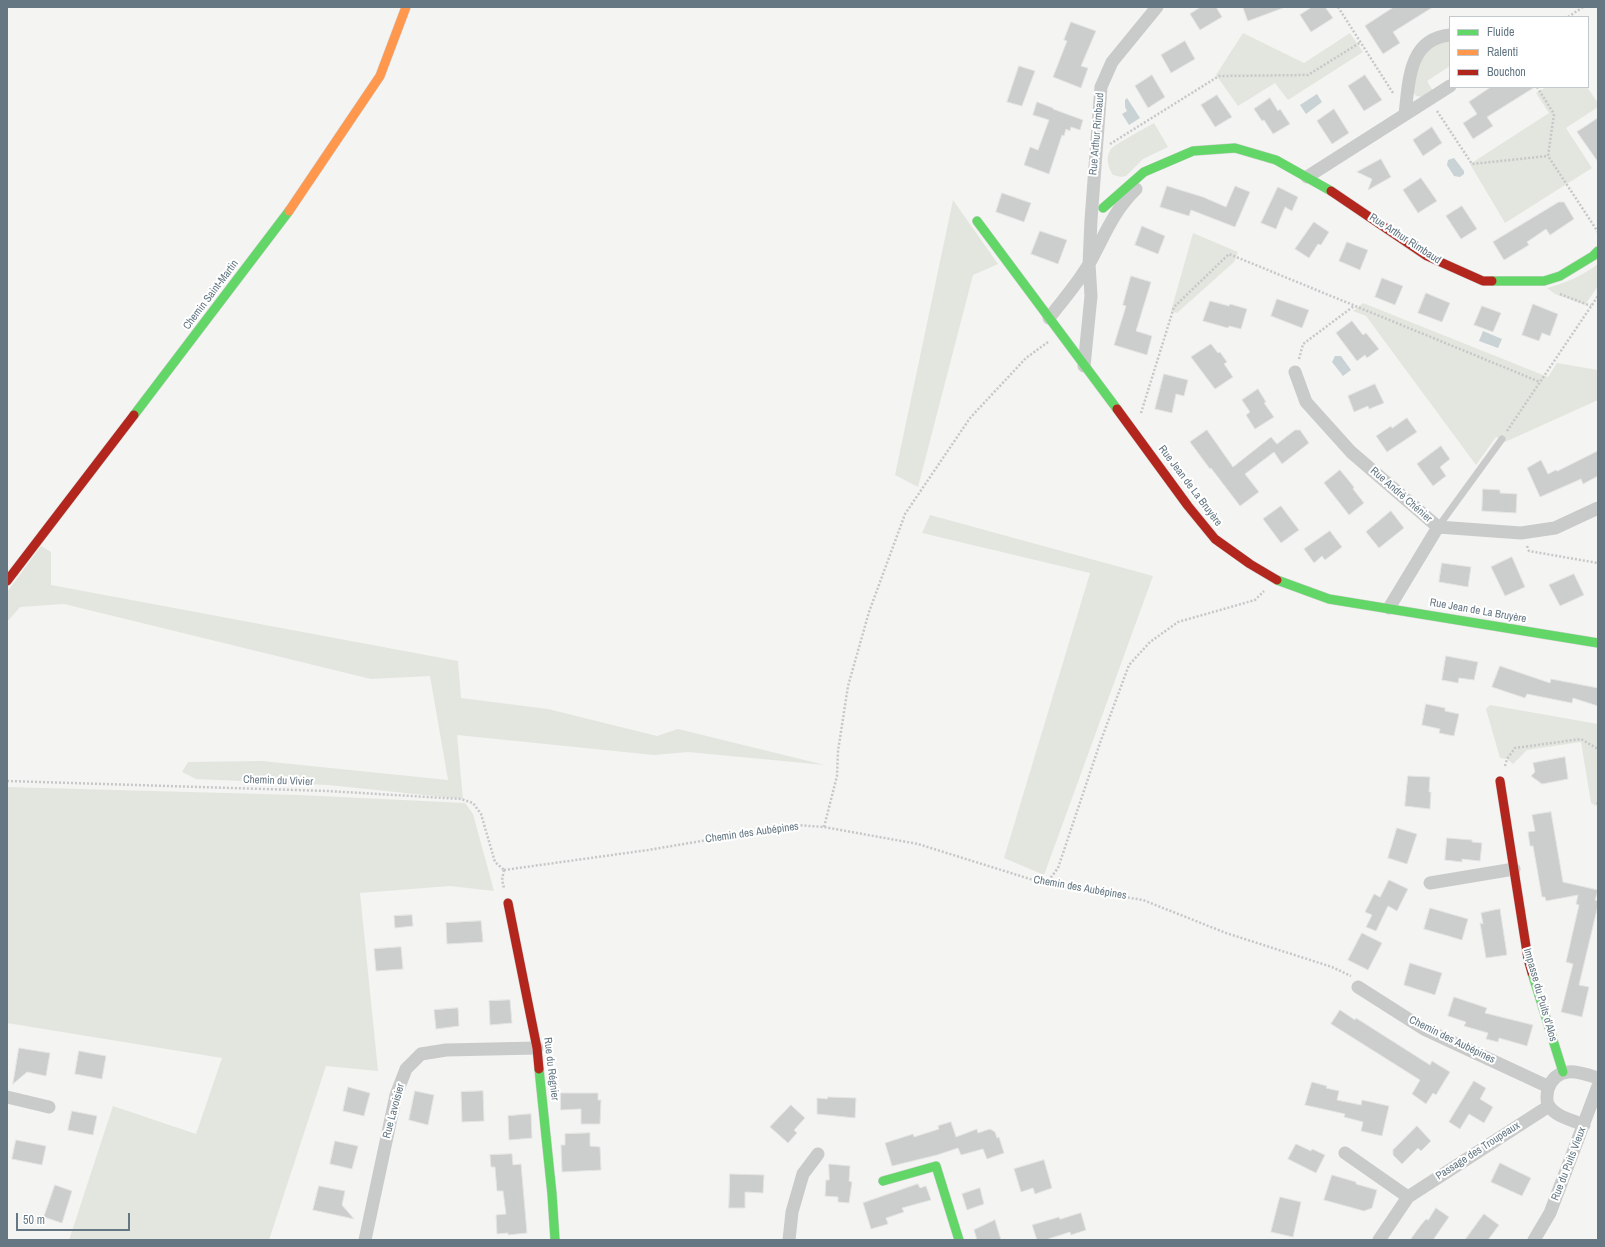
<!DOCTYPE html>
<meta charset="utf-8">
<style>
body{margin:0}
#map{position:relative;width:1605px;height:1247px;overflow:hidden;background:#f4f4f2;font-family:"Archivo Narrow",sans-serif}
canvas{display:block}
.frame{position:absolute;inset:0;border:8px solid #647783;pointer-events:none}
.legend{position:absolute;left:1449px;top:16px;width:140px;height:72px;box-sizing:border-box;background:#fff;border:1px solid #c1c9cd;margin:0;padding:5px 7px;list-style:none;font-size:12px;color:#647783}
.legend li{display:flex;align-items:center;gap:8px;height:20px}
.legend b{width:20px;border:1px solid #c1c9cd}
.scale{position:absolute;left:16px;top:1213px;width:114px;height:18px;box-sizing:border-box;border:2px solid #647783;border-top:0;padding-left:5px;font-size:12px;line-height:14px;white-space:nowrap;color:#647783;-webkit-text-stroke:3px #fff;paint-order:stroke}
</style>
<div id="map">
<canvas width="1605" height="1247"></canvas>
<div class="frame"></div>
<ul class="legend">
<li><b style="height:5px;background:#63d668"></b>Fluide</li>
<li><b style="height:5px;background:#ff974d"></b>Ralenti</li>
<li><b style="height:5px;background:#b3261e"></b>Bouchon</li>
</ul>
<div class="scale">50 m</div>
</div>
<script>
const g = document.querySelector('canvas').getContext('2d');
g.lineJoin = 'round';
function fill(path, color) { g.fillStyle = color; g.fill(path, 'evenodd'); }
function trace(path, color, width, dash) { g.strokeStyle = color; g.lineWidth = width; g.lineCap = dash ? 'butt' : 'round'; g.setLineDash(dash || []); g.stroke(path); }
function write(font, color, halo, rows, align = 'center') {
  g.font = font + ' "Archivo Narrow",sans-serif'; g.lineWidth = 4; g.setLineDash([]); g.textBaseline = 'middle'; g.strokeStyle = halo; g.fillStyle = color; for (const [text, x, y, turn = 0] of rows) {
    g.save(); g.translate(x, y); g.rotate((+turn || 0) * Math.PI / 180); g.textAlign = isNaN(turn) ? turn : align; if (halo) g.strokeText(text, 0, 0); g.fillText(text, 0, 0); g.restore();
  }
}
fill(new Path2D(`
 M 1243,33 L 1304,63 L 1350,33 L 1363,52 L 1288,100 L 1275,83 L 1238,106 L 1216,75 Z
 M 1450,41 L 1450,66 L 1427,81 L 1433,91 L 1422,97 L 1416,96 L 1413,92 C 1416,64 1419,46 1450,41 Z
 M 1546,87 L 1587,87 L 1598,103 L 1598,107 L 1566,128 L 1592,168 L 1505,223 L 1470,164 L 1549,113 L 1536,93 Z
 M 1154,123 L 1168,147 L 1143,159 L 1126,176 L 1121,177 L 1113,175 C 1108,168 1105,157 1111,149 C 1115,144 1146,128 1154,123 Z
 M 953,200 L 998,264 L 973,275 L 918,487 L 895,475 Z
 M 1193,233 L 1238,252 L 1234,262 L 1177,313 L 1171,311 Z
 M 1598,264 L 1598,286 L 1585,305 L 1555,294 L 1547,288 C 1566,283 1582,276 1598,264 Z
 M 1363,303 L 1548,377 L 1557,363 L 1598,370 L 1598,400 L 1505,442 L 1496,437 L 1476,465 L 1366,316 L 1353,311 Z
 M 930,515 L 1153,576 L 1044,875 L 1004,858 L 1090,573 L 922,533 Z
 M 41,546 L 51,552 L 51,585 L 458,661 L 461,698 L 548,709 L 657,736 L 678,729 L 825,765 L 688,752 L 654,755 L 457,735 L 463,799 L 328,785 L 196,779 L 182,772 L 188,762 L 262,761 L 448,780 L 430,676 L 371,679 L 64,604 L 20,607 L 7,622 L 7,592 Z
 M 1490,705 L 1598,724 L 1598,807 L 1591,803 L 1581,742 L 1527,750 L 1513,764 L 1507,759 L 1500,758 L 1486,709 Z
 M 7,787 L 299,795 L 465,803 L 473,814 L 494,891 L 450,886 L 360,893 L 378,1071 L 326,1066 L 269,1240 L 69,1240 L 113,1106 L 196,1134 L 222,1058 L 7,1023 Z`), '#e3e6df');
fill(new Path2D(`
 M 1317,94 L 1322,102 L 1306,114 L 1300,105 Z
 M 1127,98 L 1140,118 L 1129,125 L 1122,114 L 1127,111 L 1125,107 L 1125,100 Z
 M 1454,158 L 1464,171 L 1464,174 L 1460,177 L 1454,176 L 1447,165 L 1448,160 Z
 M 1483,331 L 1502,339 L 1498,348 L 1479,341 Z
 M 1335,356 L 1341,356 L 1351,370 L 1343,376 L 1332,362 Z`), '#c9d2d4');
const building = new Path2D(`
 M 1201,7 L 1216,7 L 1222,17 L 1200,30 L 1190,14 Z
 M 1243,7 L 1282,7 L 1283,8 L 1248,21 Z
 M 1312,7 L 1325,7 L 1333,18 L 1311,32 L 1300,15 Z
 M 1394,7 L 1433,7 L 1393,32 L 1400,43 L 1383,54 L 1365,26 Z
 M 1071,22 L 1096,31 L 1081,66 L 1088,68 L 1081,88 L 1053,77 L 1067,41 L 1064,40 Z
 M 1185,41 L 1195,59 L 1171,73 L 1161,55 Z
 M 1019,66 L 1035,71 L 1022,106 L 1007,102 Z
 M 1152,75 L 1165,97 L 1148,108 L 1135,86 Z
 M 1365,75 L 1382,100 L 1364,111 L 1348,86 Z
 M 1491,87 L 1535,87 L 1487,117 L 1493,126 L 1473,139 L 1463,123 L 1477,114 L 1469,102 Z
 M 1217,95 L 1232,117 L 1215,127 L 1201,105 Z
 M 1270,98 L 1278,111 L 1280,109 L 1290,124 L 1273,134 L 1264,120 L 1262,121 L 1254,109 Z
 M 1037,102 L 1053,108 L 1053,109 L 1083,120 L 1080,130 L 1071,127 L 1070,131 L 1066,129 L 1064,136 L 1062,135 L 1049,174 L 1024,165 L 1030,147 L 1038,150 L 1049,120 L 1033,115 Z
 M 1334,109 L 1349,133 L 1332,144 L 1317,121 Z
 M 1598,118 L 1598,162 L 1577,132 Z
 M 1432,127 L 1442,143 L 1423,156 L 1413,140 Z
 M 1381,159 L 1391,177 L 1368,190 L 1372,179 L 1357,172 Z
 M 1421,178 L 1437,201 L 1418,213 L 1403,190 Z
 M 1167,186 L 1203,197 L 1226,207 L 1235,186 L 1250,192 L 1235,227 L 1191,210 L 1189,216 L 1160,207 Z
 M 1278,187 L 1298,197 L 1292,211 L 1285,207 L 1276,229 L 1261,223 Z
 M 1002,193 L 1031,203 L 1024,222 L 996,212 Z
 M 1559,202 L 1564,202 L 1574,219 L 1550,235 L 1546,229 L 1527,242 L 1529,245 L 1504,260 L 1493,242 Z
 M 1462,206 L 1477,229 L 1461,239 L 1446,216 Z
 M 1314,222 L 1329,232 L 1321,245 L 1318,244 L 1309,258 L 1295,249 Z
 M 1142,226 L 1165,236 L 1158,254 L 1135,245 Z
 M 1040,231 L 1067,240 L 1058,264 L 1031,254 Z
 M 1347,242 L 1368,250 L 1360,270 L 1339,261 Z
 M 1131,276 L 1151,282 L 1136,331 L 1152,336 L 1147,355 L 1114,345 L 1126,306 L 1123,305 Z
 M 1382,278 L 1403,286 L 1395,305 L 1375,297 Z
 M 1426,293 L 1450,303 L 1442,322 L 1418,313 Z
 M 1277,299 L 1309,310 L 1302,328 L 1271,316 Z
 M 1210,301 L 1229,306 L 1230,304 L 1247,309 L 1241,329 L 1229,326 L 1228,328 L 1203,321 Z
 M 1533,304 L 1558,314 L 1550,336 L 1542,333 L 1539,341 L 1522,335 Z
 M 1482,306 L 1501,313 L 1493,332 L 1474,325 Z
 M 1352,321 L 1363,335 L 1366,333 L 1379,349 L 1367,358 L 1365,355 L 1357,361 L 1336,333 Z
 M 1211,344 L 1218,353 L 1220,352 L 1227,362 L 1224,364 L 1233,377 L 1215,389 L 1191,357 Z
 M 1164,374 L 1188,380 L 1184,396 L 1176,394 L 1172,413 L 1155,409 Z
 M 1375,384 L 1384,403 L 1369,409 L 1368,406 L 1354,412 L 1348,396 Z
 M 1258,389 L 1266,402 L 1264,403 L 1274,417 L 1255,429 L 1246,415 L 1250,412 L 1242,400 Z
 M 1407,418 L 1417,432 L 1387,452 L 1376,436 L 1391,426 L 1392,428 Z
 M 1207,430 L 1233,467 L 1271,437 L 1277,444 L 1295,430 L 1300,430 L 1309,443 L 1282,464 L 1274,452 L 1245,474 L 1259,492 L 1240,506 L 1211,468 L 1210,469 L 1190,442 Z
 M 1441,446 L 1450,459 L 1440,467 L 1446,476 L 1433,486 L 1417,464 Z
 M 1598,451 L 1598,476 L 1583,484 L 1581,479 L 1540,497 L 1527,468 L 1541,460 L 1548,474 L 1556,470 L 1557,471 Z
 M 1340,470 L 1354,487 L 1353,489 L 1364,503 L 1349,515 L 1324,483 Z
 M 1483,489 L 1500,490 L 1500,493 L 1517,494 L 1516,513 L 1482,511 Z
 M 1281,506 L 1299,530 L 1281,543 L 1263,519 Z
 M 1391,511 L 1404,528 L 1379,548 L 1366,532 Z
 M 1330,531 L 1342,547 L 1325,560 L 1322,556 L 1314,563 L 1304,549 Z
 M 1512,557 L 1525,587 L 1505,596 L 1491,567 Z
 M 1442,563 L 1471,567 L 1468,587 L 1439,582 Z
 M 1574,574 L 1584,595 L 1560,606 L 1549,585 Z
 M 1446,656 L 1478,662 L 1474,680 L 1459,678 L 1458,683 L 1442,680 Z
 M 1500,666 L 1550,683 L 1551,679 L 1598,688 L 1598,706 L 1573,698 L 1572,703 L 1527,694 L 1525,698 L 1492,687 Z
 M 1426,704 L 1445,708 L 1445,711 L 1459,714 L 1454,736 L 1439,733 L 1440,729 L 1422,725 Z
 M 1565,757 L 1568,779 L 1542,784 L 1531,776 L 1535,772 L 1533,763 Z
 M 1408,776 L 1430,777 L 1429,792 L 1431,792 L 1430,809 L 1405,806 Z
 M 1551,812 L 1563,882 L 1598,890 L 1595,900 L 1598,901 L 1598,905 L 1579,985 L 1589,987 L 1582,1017 L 1561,1012 L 1573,964 L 1566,962 L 1579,905 L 1576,904 L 1578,895 L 1546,901 L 1545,897 L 1542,897 L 1533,846 L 1530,846 L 1528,832 L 1535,831 L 1532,815 Z
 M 1397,828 L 1417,834 L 1407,864 L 1388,858 Z
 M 1447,838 L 1472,840 L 1472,842 L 1482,843 L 1480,861 L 1462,859 L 1462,862 L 1445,860 Z
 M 1389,880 L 1408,889 L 1397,911 L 1388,906 L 1376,931 L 1366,927 L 1372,915 L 1365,912 L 1374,894 L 1380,897 Z
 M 1430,908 L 1468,919 L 1462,940 L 1424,929 Z
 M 1500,909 L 1507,955 L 1486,958 L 1480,923 L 1483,924 L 1481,913 Z
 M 412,915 L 413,926 L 395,928 L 394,916 Z
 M 481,921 L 483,942 L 447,944 L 446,923 Z
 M 1362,933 L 1382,943 L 1368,970 L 1348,960 Z
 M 401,947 L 403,969 L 376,971 L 374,949 Z
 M 1410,963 L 1442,973 L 1435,995 L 1404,985 Z
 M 1454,997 L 1487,1008 L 1485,1013 L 1533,1025 L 1527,1046 L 1499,1038 L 1498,1042 L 1486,1039 L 1488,1033 L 1464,1026 L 1466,1022 L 1448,1016 Z
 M 510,1000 L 512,1023 L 490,1025 L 489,1001 Z
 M 458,1008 L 459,1026 L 436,1029 L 434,1010 Z
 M 1340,1010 L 1355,1020 L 1356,1018 L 1430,1065 L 1432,1061 L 1450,1072 L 1436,1095 L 1433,1093 L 1426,1104 L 1412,1094 L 1420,1080 L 1331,1024 Z
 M 19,1048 L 50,1053 L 46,1076 L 27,1072 L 13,1084 Z
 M 79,1051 L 106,1056 L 102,1079 L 75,1074 Z
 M 1474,1081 L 1486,1088 L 1480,1099 L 1493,1107 L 1484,1123 L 1469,1114 L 1460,1129 L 1449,1122 Z
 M 1312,1082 L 1327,1086 L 1326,1088 L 1339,1091 L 1337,1100 L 1361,1105 L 1362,1100 L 1389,1106 L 1382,1136 L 1361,1131 L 1363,1122 L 1344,1117 L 1345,1114 L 1305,1105 Z
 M 348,1087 L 370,1093 L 364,1116 L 343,1111 Z
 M 415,1091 L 434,1095 L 428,1125 L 409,1120 Z
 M 483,1091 L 484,1121 L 462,1122 L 461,1092 Z
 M 561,1093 L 598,1093 L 598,1100 L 601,1100 L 600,1124 L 581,1124 L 581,1109 L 561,1110 Z
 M 828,1097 L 856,1098 L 855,1118 L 817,1114 L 817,1098 L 827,1099 Z
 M 791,1105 L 805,1118 L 794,1130 L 797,1133 L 788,1143 L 770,1127 Z
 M 72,1111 L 97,1116 L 93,1135 L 68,1130 Z
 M 531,1114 L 532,1138 L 509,1140 L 508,1116 Z
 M 951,1122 L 956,1137 L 977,1129 L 978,1133 L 990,1129 L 995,1132 L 997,1138 L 999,1137 L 1004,1153 L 987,1159 L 983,1149 L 961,1155 L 958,1148 L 937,1155 L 892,1166 L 885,1143 L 913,1134 L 914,1137 L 939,1129 L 938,1126 Z
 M 1417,1126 L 1431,1141 L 1421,1151 L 1418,1148 L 1402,1164 L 1393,1155 L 1393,1150 Z
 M 590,1133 L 590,1146 L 600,1147 L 601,1170 L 562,1172 L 561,1145 L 565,1145 L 565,1134 Z
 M 16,1140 L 46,1146 L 42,1165 L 12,1159 Z
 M 335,1141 L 358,1146 L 352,1169 L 330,1164 Z
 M 1296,1144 L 1311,1151 L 1312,1149 L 1325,1155 L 1316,1173 L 1288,1159 Z
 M 512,1154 L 513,1165 L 521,1164 L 527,1233 L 508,1235 L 508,1233 L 497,1234 L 496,1215 L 506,1214 L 503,1191 L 497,1191 L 495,1167 L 491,1167 L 490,1155 Z
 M 1044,1160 L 1052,1188 L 1035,1194 L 1033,1188 L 1021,1192 L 1014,1169 Z
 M 1500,1163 L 1531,1178 L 1522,1196 L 1491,1182 Z
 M 829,1164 L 850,1166 L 849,1181 L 852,1182 L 849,1203 L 838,1202 L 838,1197 L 825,1196 L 826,1180 L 829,1180 Z
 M 730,1174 L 764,1175 L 763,1193 L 745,1192 L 745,1208 L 729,1208 Z
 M 1332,1175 L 1356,1182 L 1356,1184 L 1377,1190 L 1372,1208 L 1364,1211 L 1324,1200 Z
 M 918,1184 L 920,1188 L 926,1186 L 931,1200 L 902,1208 L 904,1212 L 886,1218 L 888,1224 L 871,1229 L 863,1203 Z
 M 55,1185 L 72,1191 L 62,1223 L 44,1217 Z
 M 319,1186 L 345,1191 L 342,1205 L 354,1219 L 313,1210 Z
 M 980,1188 L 984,1204 L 967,1210 L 962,1194 Z
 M 1280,1197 L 1301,1202 L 1293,1237 L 1271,1232 Z
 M 1436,1208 L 1449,1217 L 1433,1240 L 1410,1240 L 1421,1225 L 1426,1219 L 1428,1220 Z
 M 1081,1213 L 1086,1230 L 1071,1235 L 1070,1232 L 1045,1240 L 1037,1240 L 1032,1225 L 1059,1217 L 1060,1219 Z
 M 1484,1214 L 1499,1225 L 1488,1240 L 1465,1240 Z
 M 995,1220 L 1001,1240 L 977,1240 L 974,1230 Z`);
fill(building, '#cccece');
trace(building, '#e4e4e2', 1);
const fast = new Path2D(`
 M 1103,208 L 1144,172 L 1193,151 L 1235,148 L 1276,160 L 1331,191
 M 977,221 L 1117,409
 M 1492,281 L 1544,281 L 1560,276 L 1593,256 L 1598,251
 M 134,415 L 289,211
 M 1277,580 L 1329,599 L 1598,643
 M 1532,973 L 1563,1072
 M 539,1069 L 552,1194 L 555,1240
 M 883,1181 L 936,1166 L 959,1240`);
const slow = new Path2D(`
 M 289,211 L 380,76 L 406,7`);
const jam = new Path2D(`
 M 1331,191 L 1427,256 L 1483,281 L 1492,281
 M 1117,409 L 1188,506 L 1215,539 L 1250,564 L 1277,580
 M 7,581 L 134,415
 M 1500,781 L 1528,959 L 1532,973
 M 508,903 L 537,1048 L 539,1069`);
trace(fast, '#d1d2d3', 10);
trace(slow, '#d1d2d3', 10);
trace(jam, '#d1d2d3', 10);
trace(new Path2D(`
 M 1338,7 L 1393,93
 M 1568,17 L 1583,7
 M 1537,87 L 1554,114 L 1548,156 L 1598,232
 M 1437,111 L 1472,164 L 1548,156
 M 1110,144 L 1219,76 L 1308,75 L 1361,42
 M 1560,294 L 1591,306
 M 1299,359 L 1303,344 L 1354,306
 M 1141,413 L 1174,307 L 1229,254 L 1540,382
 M 1507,431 L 1598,296
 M 1527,546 L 1529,551 L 1598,563
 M 1505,766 L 1507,759 L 1515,748 L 1581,739 L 1598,749
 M 7,781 L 328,791 L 461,799 L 473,803 L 481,814 L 495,862 L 504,870
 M 1597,804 L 1598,802
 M 824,827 L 837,776 L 838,751 L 848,686 L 869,612 L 905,514 L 970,418 L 1026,358 L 1048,342
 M 504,870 L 648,850 L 796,825 L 824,827 L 918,844 L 1046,884 L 1143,900 L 1226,933 L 1332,967 L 1351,976
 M 504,870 L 502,880 L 504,888
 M 1046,884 L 1058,868 L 1100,743 L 1129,665 L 1150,642 L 1178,622 L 1255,600 L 1264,591`), '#c6c7c8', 2.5, [2, 2]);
trace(new Path2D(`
 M 1438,527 L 1502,439`), '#c9caca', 7);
trace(new Path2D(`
 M 1405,114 C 1409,82 1408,39 1450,35
 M 1307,177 L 1450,86
 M 1049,318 C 1063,300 1078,283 1089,264 C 1104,237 1113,211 1136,189
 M 1084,366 L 1091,296 L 1089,264 L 1091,220 L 1101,87 L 1112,62 L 1157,7
 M 1295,372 L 1306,402 L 1351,452 L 1438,527 L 1521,533 L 1555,528 L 1598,508
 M 1389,608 L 1438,527
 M 1430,883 L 1514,869
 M 1358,987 L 1424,1029 L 1549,1087
 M 7,1097 L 49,1107
 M 1584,1125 C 1573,1120 1556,1117 1549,1106 C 1546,1102 1547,1094 1548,1089 C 1557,1064 1579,1072 1598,1078
 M 1345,1153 L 1408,1197
 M 365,1240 L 396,1095 L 406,1069 L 421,1054 L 446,1050 L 537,1048
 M 789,1240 L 792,1212 L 803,1174 L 818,1154
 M 1379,1240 L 1408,1197 L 1549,1106
 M 1534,1240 L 1550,1213 L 1598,1086`), '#c9caca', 13);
trace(fast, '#63d668', 9);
trace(slow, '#ff974d', 9);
trace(jam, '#b3261e', 9);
write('11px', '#647783', '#fff', [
 ["Rue Arthur Rimbaud",1097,134,-85],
 ["Rue Arthur Rimbaud",1405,239,33],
 ["Chemin Saint-Martin",211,295,-53],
 ["Rue Jean de La Bruyère",1190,486,53],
 ["Rue André Chénier",1401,495,41],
 ["Rue Jean de La Bruyère",1478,611,10],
 ["Chemin du Vivier",278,781,2],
 ["Chemin des Aubépines",752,833,-8],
 ["Chemin des Aubépines",1080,888,10],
 ["Impasse du Puits d'Alos",1540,995,74],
 ["Chemin des Aubépines",1452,1040,26],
 ["Rue du Régnier",551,1069,83],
 ["Rue Lavoisier",394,1111,-75],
 ["Passage des Troupeaux",1478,1151,-33],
 ["Rue du Puits Vieux",1569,1164,-69]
]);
</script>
